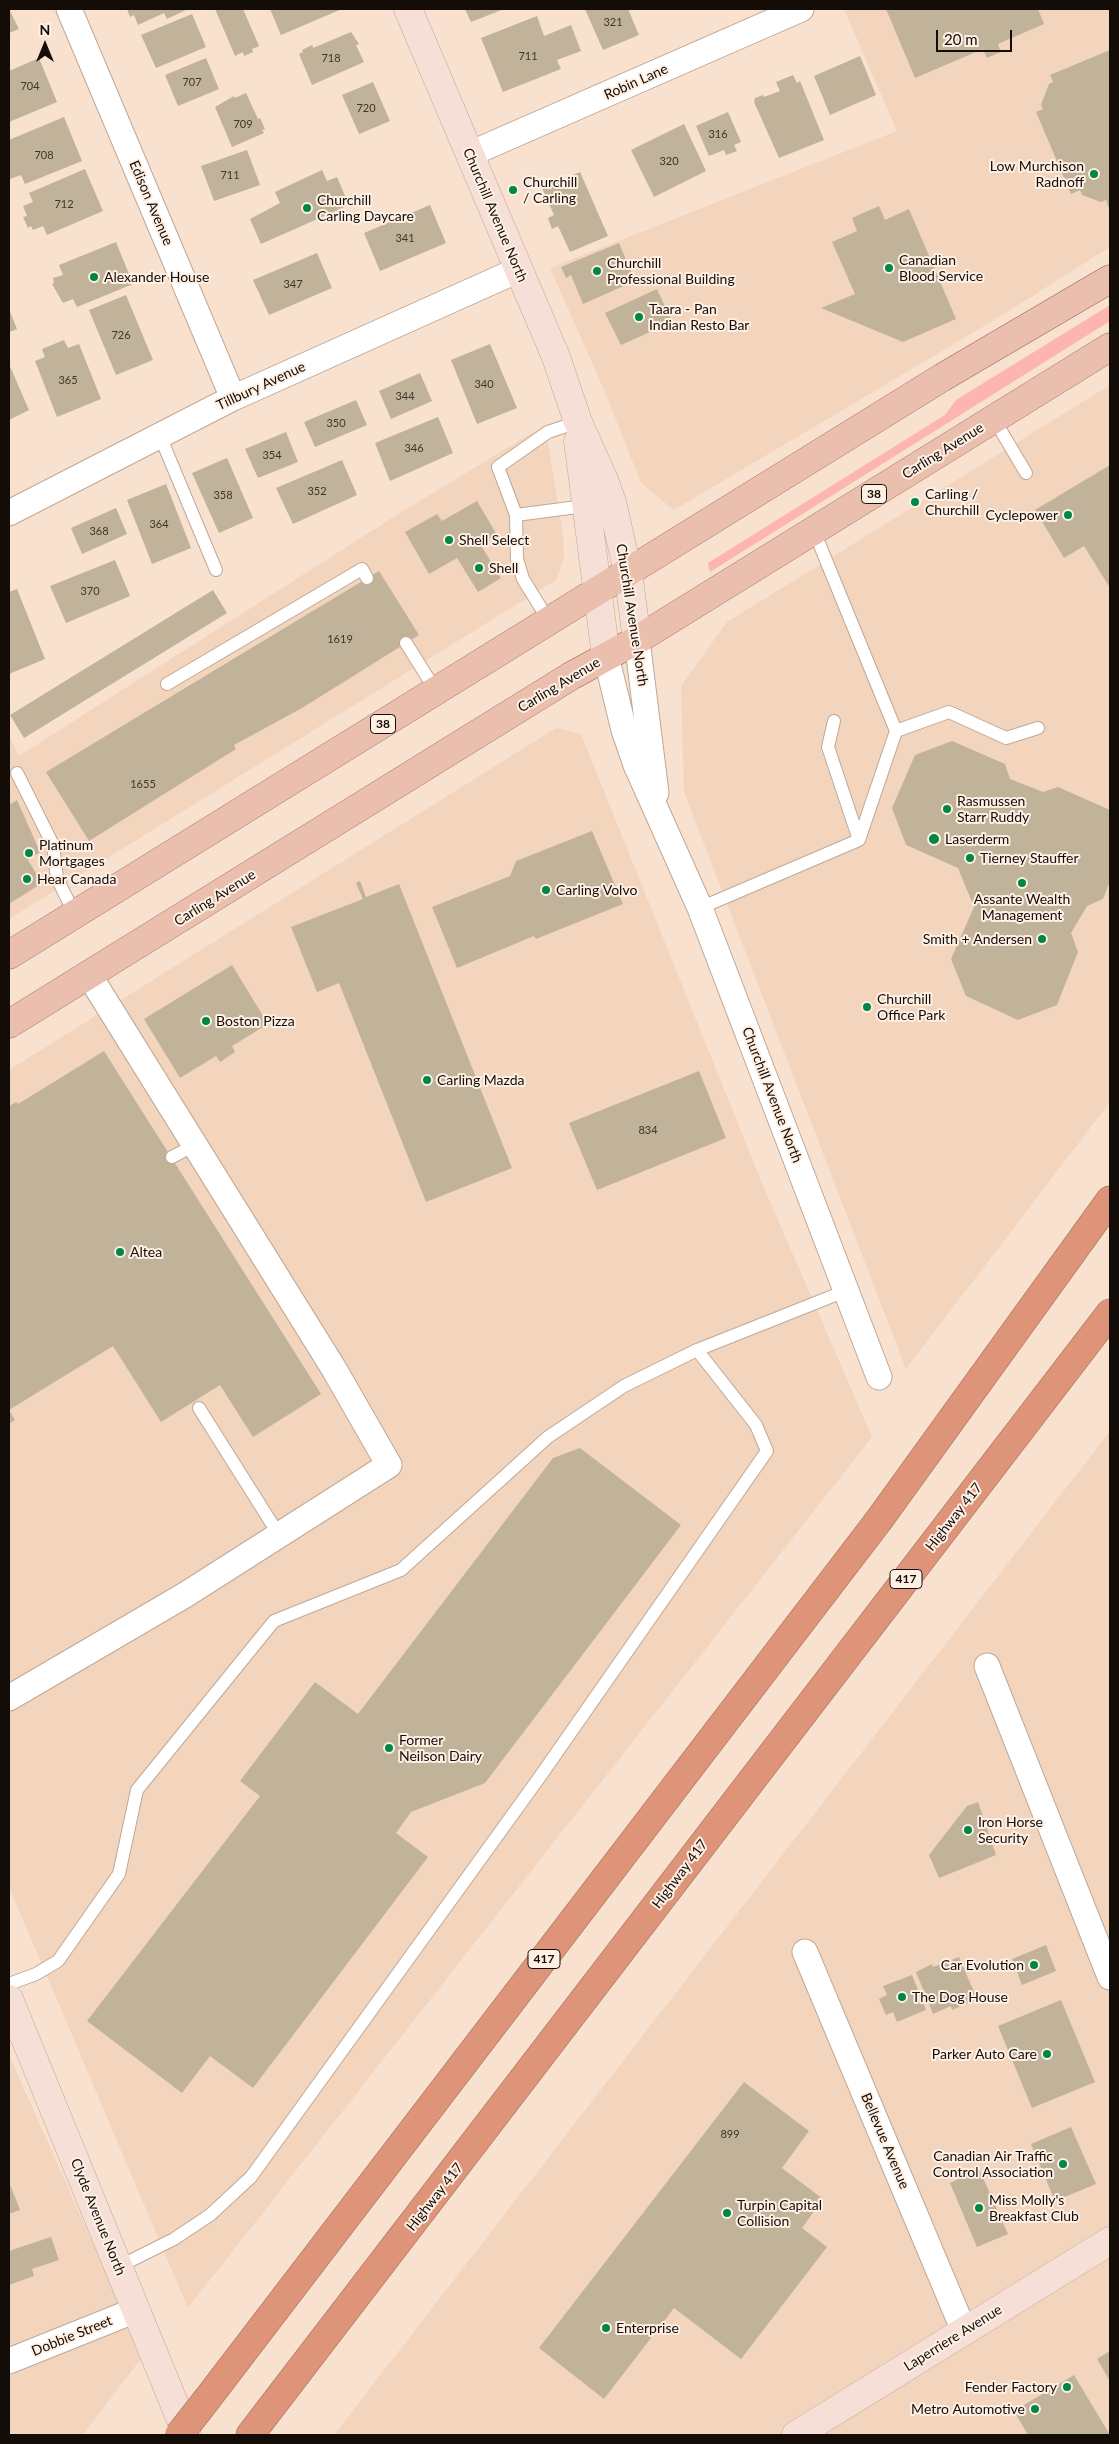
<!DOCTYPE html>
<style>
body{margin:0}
#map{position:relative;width:1119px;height:2444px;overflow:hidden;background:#f8e1ce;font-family:Lato,sans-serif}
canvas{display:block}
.frame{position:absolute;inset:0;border:10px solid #140c06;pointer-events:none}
.north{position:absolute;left:20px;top:20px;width:50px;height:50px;-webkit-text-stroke:4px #fef0e4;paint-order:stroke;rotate:0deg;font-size:14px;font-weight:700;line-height:20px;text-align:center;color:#140c06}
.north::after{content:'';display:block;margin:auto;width:18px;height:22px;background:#140c06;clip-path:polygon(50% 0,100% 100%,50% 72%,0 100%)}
.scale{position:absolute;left:936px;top:30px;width:76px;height:22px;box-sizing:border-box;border:2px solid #140c06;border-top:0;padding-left:6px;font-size:15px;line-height:18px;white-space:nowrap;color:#140c06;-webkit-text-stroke:4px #fef0e4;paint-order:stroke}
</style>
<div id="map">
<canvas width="1119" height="2444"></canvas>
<div class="frame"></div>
<div class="north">N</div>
<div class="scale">20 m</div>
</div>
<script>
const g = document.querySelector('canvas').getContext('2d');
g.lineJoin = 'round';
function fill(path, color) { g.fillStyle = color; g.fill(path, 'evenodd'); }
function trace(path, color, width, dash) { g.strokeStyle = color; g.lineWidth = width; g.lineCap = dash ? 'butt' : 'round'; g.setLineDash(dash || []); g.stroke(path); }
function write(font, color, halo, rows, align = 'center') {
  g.font = font + ' Lato,sans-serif'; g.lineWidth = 4; g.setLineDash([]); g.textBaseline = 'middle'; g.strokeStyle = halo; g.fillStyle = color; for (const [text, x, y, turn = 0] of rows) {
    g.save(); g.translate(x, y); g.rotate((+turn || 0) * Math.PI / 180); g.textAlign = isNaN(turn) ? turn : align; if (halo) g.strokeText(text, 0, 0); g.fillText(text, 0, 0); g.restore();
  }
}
fill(new Path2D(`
 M 844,9 L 1110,9 L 1110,247 L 991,322 L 674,510 L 641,483 L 605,392 L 550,268 L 897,131 Z
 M 1110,385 L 1110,1102 L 906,1369 L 684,792 L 681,686 L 727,622 Z
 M 545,425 L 563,535 L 564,558 L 556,580 L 9,919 L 9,737 L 19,756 L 395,516 Z
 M 556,728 L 581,734 L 759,1176 L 872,1437 L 188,2308 L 9,1887 L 9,1070 Z
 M 1110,1431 L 1110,2435 L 334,2435 Z
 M 9,2055 L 143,2356 L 83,2435 L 9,2435 Z`), '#f3d5bd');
fill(new Path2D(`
 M 1110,305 L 1110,321 L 710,572 L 708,563 L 945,415 L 956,400 Z`), '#fcb5b0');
fill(new Path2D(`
 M 9,9 L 19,29 L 9,33 Z
 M 127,9 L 188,9 L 167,19 L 164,13 L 138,25 L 134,15 L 130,17 Z
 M 215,9 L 243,9 L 259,46 L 252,49 L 253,52 L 244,56 L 243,52 L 235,56 Z
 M 270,9 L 342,9 L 281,35 Z
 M 465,9 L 504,9 L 471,22 Z
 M 585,9 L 628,9 L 639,35 L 603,50 Z
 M 886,9 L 1038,9 L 1044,24 L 998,44 L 1001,52 L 987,58 L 983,49 L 915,78 Z
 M 192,14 L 206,47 L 156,68 L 141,35 Z
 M 537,16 L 544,36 L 571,25 L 581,51 L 557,60 L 561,69 L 503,92 L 481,38 Z
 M 351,32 L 359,44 L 356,45 L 364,62 L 312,85 L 299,54 L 303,52 L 302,50 L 312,45 L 313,48 Z
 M 1110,50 L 1110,211 L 1106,200 L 1101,202 L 1082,195 L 1080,190 L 1071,194 L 1036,112 L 1043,109 L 1041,105 L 1049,84 L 1053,82 L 1050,75 Z
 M 860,56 L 876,95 L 830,115 L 814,76 Z
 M 39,58 L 57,102 L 9,122 L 9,71 Z
 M 206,58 L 219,89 L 178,106 L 165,75 Z
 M 793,75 L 797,83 L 800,81 L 824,140 L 779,158 L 754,102 L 755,98 L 763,95 L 764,97 L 780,91 L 776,82 Z
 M 373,82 L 390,121 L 359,134 L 342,95 Z
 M 246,93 L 258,119 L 260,118 L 265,129 L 262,130 L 264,133 L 232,147 L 215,107 L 234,96 L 235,98 Z
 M 728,112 L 741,142 L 734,145 L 737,151 L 726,155 L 724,150 L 709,156 L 696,126 Z
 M 64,117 L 82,161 L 25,184 L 21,175 L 10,179 L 9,140 Z
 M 684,124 L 706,171 L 654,197 L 631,150 Z
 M 247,150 L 260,185 L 214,201 L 201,166 Z
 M 85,169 L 103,211 L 47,235 L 43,226 L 33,230 L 31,226 L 28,228 L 23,217 L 27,216 L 23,206 L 33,202 L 29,193 Z
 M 322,170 L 327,181 L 337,177 L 349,205 L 261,244 L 250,219 L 280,203 L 275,192 Z
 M 580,172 L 608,236 L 570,252 L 558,226 L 552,229 L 548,218 L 554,215 L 542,188 Z
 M 430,205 L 446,243 L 380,271 L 364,233 Z
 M 879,206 L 885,220 L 909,209 L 956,319 L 903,342 L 821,308 L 855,294 L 832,242 L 857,231 L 852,218 Z
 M 116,242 L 133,284 L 77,307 L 73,299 L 63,303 L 52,284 L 54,283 L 53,278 L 63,275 L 59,265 Z
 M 619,243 L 635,281 L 583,304 L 571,275 L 566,278 L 561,267 Z
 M 317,253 L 332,288 L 269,315 L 253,280 Z
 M 657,289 L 672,322 L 621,345 L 605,313 Z
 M 126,295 L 153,360 L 116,375 L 89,310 Z
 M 9,309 L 17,329 L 9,332 Z
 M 64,340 L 68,348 L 79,344 L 101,399 L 57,417 L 35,361 L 45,357 L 42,349 Z
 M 490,344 L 517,408 L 477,424 L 451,360 Z
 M 9,364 L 29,410 L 9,420 Z
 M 420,373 L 432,401 L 391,419 L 379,391 Z
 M 356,400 L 367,425 L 315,447 L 304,422 Z
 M 438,417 L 453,453 L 390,481 L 375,443 Z
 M 286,432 L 298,462 L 258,478 L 245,449 Z
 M 227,458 L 253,518 L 219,533 L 192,473 Z
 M 342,460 L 357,495 L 293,524 L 276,488 Z
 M 1110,465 L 1110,588 L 1084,546 L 1064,558 L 1035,510 Z
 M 166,484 L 191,548 L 152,564 L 127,500 Z
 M 477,501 L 497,535 L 480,544 L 501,578 L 478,592 L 457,558 L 429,574 L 405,532 L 437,514 L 442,521 Z
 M 116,508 L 127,534 L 82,554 L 71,528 Z
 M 115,560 L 130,596 L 66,623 L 50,586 Z
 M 379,571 L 419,635 L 302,708 L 234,745 L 236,749 L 89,841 L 46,772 Z
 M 17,589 L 45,659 L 9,674 L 9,592 Z
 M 213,590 L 227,613 L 24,738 L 10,715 Z
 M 952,741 L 1005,764 L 1010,779 L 1043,792 L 1058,787 L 1110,810 L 1110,881 L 1103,899 L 1087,906 L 1071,933 L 1078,952 L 1057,1005 L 1018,1020 L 966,996 L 951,959 L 974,907 L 958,868 L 906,845 L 892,808 L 915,755 Z
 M 17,800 L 40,852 L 28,860 L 42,883 L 9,904 L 9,805 Z
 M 592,831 L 623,904 L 536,939 L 534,936 L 457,968 L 432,907 L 510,876 L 516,861 Z
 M 360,881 L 366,897 L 399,884 L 512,1168 L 426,1202 L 339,983 L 317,992 L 291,927 L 363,899 L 356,883 Z
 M 232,965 L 268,1024 L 232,1046 L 235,1052 L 220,1062 L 216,1056 L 180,1078 L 144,1019 Z
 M 104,1051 L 321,1394 L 253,1437 L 220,1385 L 161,1422 L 113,1346 L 9,1410 L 15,1420 L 9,1424 L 9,1106 L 16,1102 L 18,1104 Z
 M 699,1071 L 726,1138 L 597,1190 L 569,1123 Z
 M 580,1448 L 681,1525 L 485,1783 L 411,1812 L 396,1833 L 428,1857 L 253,2088 L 210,2056 L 182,2093 L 87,2021 L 260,1796 L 240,1781 L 315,1682 L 358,1714 L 553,1458 Z
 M 978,1802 L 996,1855 L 939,1878 L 929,1855 L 967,1806 Z
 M 1046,1945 L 1056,1971 L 1022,1985 L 1012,1959 Z
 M 959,1957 L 977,1999 L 952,2010 L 951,2006 L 933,2014 L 916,1972 L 932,1964 L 933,1967 Z
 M 912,1975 L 926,2010 L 897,2022 L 893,2012 L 886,2015 L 879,1999 L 887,1995 L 883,1986 Z
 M 1061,2000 L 1095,2082 L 1032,2108 L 998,2026 Z
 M 744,2082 L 809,2131 L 782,2168 L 823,2199 L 802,2228 L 827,2247 L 741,2359 L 674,2308 L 604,2399 L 539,2348 Z
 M 1071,2127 L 1096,2184 L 1055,2201 L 1031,2144 Z
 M 979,2169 L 1008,2234 L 977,2247 L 950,2183 Z
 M 9,2182 L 20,2210 L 9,2214 Z
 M 51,2237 L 59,2260 L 32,2269 L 34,2276 L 9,2285 L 9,2251 Z
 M 1110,2351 L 1110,2381 L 1097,2359 Z
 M 1074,2375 L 1110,2435 L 1028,2435 L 1014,2411 Z`), '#c1b29a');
const lane = new Path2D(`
 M 994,419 L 1026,473
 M 160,436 L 216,570
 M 516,515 L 585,506
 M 814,531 L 896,731
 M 549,621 L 523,579 L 517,559 L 516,515 L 498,467 L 548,432 L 578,422
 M 406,643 L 436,691
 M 167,684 L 362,569 L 367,578
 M 834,721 L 828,747 L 859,840
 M 17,773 L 53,845 L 57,878 L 75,915
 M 700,908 L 859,840 L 896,731 L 949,712 L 1006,738 L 1038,728
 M 172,1157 L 195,1145
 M 697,1350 L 848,1290
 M 199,1408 L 279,1535
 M 9,1984 L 36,1974 L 58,1961 L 119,1874 L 137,1790 L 274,1621 L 401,1570 L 548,1437 L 624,1386 L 697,1350 L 756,1425 L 767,1451 L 539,1778 L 251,2177 L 210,2215 L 174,2239 L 118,2267`);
const street = new Path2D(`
 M 69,9 L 233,398
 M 470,154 L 801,9
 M 9,513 L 233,398 L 518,270
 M 637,640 L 656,793
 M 606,656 L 624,730 L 636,765 L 700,908 L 879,1377
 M 987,1666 L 1110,1977
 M 9,1698 L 185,1595 L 389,1465 L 334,1369 L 89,975
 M 805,1952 L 964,2331
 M 9,2361 L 136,2310`);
const secondary = new Path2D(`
 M 408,9 L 556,357 L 578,422 L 604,480 L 612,502 L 628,572 L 637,640
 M 578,441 L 606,656
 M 9,1999 L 187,2435
 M 796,2435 L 1110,2241`);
const primary = new Path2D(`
 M 9,955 L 943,377 L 1110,279
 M 9,1024 L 571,676 L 637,640 L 1110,347`);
const highway = new Path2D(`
 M 208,2398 L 879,1520 L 1110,1200
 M 250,2435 C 539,2063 823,1687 1110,1313`);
trace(lane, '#bfa896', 14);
trace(street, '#bfa896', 27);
trace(secondary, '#bfa896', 29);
trace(primary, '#976450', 29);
trace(highway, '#976450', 29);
trace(lane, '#fff', 12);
trace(street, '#fff', 25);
trace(secondary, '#f5dfd6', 28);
trace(primary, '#ebbfae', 28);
trace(highway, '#dd9478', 28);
const highwayBridge = new Path2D(`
 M 179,2435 L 208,2398`);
trace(highwayBridge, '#976450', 29, []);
trace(highwayBridge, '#dd9478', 28);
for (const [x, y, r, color] of [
 [1094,174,5,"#018743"],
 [513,190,5,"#018743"],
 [307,208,5,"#018743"],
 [889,268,5,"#018743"],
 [597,271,5,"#018743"],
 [94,277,5,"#018743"],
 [639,317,5,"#018743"],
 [915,502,5,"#018743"],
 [1068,515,5,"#018743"],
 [449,540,5,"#018743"],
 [479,568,5,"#018743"],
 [947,809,5,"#018743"],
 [934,839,6,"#018743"],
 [29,853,5,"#018743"],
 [970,858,5,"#018743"],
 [27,879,5,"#018743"],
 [1022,883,5,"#018743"],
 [546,890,5,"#018743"],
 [1042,939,5,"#018743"],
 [867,1007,5,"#018743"],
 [206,1021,5,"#018743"],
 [427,1080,5,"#018743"],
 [120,1252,5,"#018743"],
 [389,1748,5,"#018743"],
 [968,1830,5,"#018743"],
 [1034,1965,5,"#018743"],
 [902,1997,5,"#018743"],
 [1047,2054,5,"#018743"],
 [1063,2164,5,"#018743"],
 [979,2208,5,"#018743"],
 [727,2213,5,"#018743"],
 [606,2328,5,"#018743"],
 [1067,2387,5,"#018743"],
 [1035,2409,5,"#018743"]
]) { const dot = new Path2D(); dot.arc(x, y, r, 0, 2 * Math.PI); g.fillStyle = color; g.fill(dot); trace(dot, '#fef0e4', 2); }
write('11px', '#3f362b', null, [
 ["321",613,22],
 ["711",528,56],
 ["718",331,58],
 ["707",192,82],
 ["704",30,86],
 ["720",366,108],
 ["709",243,124],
 ["316",718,134],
 ["708",44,155],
 ["320",669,161],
 ["711",230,175],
 ["712",64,204],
 ["341",405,238],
 ["347",293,284],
 ["726",121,335],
 ["365",68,380],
 ["340",484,384],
 ["344",405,396],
 ["350",336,423],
 ["346",414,448],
 ["354",272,455],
 ["352",317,491],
 ["358",223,495],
 ["364",159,524],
 ["368",99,531],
 ["370",90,591],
 ["1619",340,639],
 ["1655",143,784],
 ["834",648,1130],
 ["899",730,2134]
]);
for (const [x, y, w] of [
 [874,494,25],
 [383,724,25],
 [906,1579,32],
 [544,1959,32]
]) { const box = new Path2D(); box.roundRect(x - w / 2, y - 9.5, w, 19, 4); g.fillStyle = '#fef0e4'; g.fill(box); trace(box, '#140c06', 1); }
write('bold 12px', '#140c06', null, [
 ["38",874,494],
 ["38",383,724],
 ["417",906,1579],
 ["417",544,1959]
]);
write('14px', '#140c06', '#fef0e4', [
 ["Robin Lane",636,82,-24],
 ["Edison Avenue",151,203,67],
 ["Churchill Avenue North",495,215,67],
 ["Tillbury Avenue",261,386,-25],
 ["Carling Avenue",943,451,-32],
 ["Churchill Avenue North",632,615,81],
 ["Carling Avenue",559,685,-31],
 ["Carling Avenue",215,898,-32],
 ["Churchill Avenue North",772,1095,69],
 ["Highway 417",954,1517,-52],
 ["Highway 417",680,1874,-53],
 ["Bellevue Avenue",885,2141,67],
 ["Highway 417",435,2197,-52],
 ["Clyde Avenue North",98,2217,68],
 ["Dobbie Street",72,2336,-22],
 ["Laperriere Avenue",953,2338,-32]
]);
write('14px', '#140c06', '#fef0e4', [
 ["Low Murchison",1084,166,"right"],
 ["Radnoff",1084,182,"right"],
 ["Churchill",523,182],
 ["/ Carling",523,198],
 ["Churchill",317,200],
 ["Carling Daycare",317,216],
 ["Canadian",899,260],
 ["Blood Service",899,276],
 ["Churchill",607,263],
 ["Professional Building",607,279],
 ["Alexander House",104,277],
 ["Taara - Pan",649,309],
 ["Indian Resto Bar",649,325],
 ["Carling /",925,494],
 ["Churchill",925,510],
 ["Cyclepower",1058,515,"right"],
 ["Shell Select",459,540],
 ["Shell",489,568],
 ["Rasmussen",957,801],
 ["Starr Ruddy",957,817],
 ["Laserderm",945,839],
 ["Platinum",39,845],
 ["Mortgages",39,861],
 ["Tierney Stauffer",980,858],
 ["Hear Canada",37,879],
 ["Carling Volvo",556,890],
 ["Assante Wealth",1022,899,"center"],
 ["Management",1022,915,"center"],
 ["Smith + Andersen",1032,939,"right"],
 ["Churchill",877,999],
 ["Office Park",877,1015],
 ["Boston Pizza",216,1021],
 ["Carling Mazda",437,1080],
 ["Altea",130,1252],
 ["Former",399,1740],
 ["Neilson Dairy",399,1756],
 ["Iron Horse",978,1822],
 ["Security",978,1838],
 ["Car Evolution",1024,1965,"right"],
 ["The Dog House",912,1997],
 ["Parker Auto Care",1037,2054,"right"],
 ["Canadian Air Traffic",1053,2156,"right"],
 ["Control Association",1053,2172,"right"],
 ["Miss Molly's",989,2200],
 ["Breakfast Club",989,2216],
 ["Turpin Capital",737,2205],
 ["Collision",737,2221],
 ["Enterprise",616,2328],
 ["Fender Factory",1057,2387,"right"],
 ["Metro Automotive",1025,2409,"right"]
], 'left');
</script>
